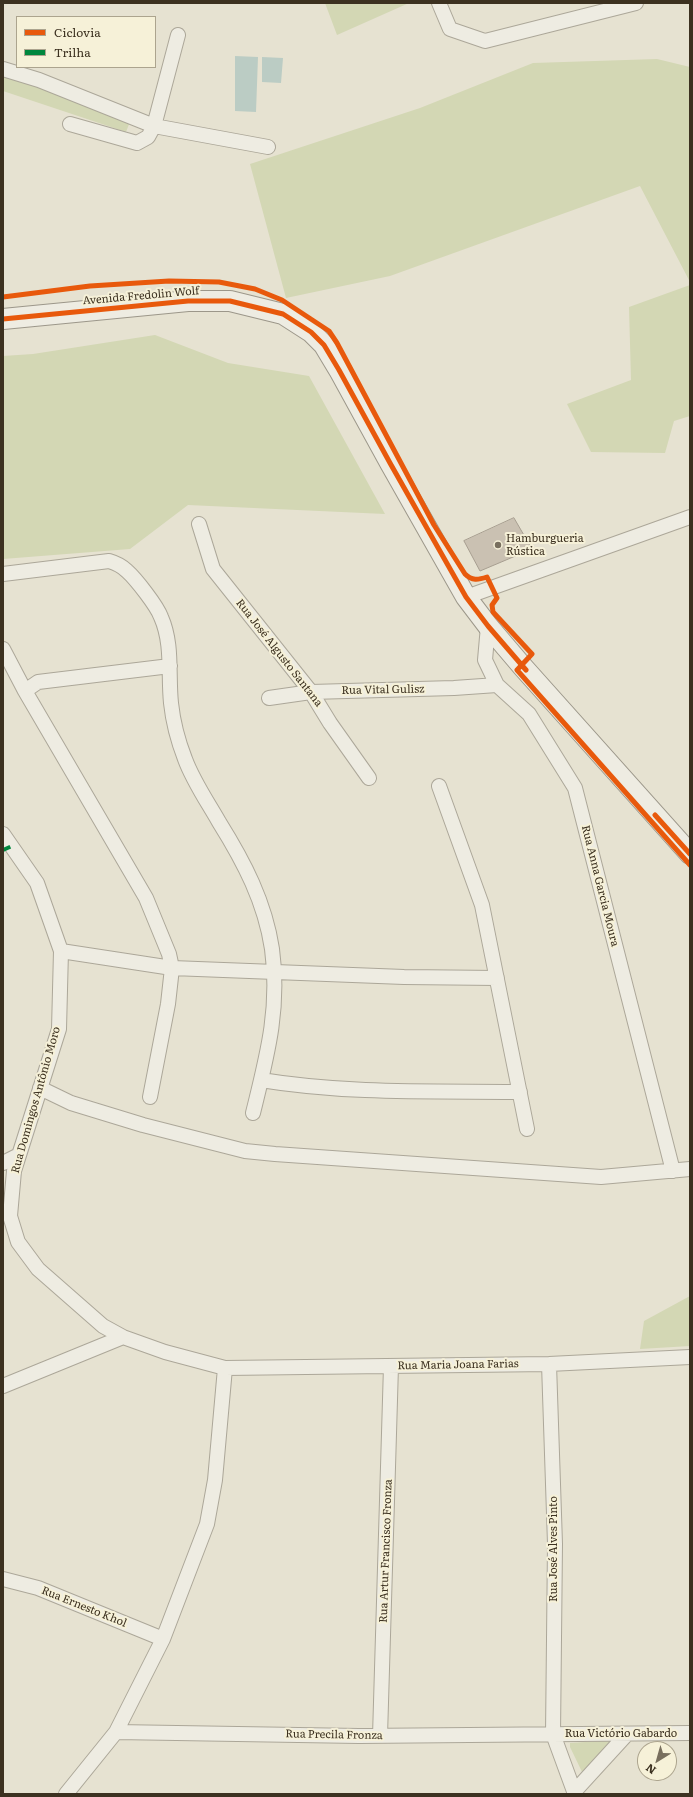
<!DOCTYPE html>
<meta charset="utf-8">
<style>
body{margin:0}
#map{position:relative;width:693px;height:1797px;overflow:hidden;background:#e6e2d1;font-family:Literata,serif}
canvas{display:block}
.frame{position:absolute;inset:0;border:4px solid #3c3120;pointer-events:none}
.legend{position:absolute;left:16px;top:16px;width:140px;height:52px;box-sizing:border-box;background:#f6f1d8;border:1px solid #aca48e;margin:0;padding:5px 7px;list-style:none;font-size:12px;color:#3c3120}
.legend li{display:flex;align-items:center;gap:8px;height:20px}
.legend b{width:20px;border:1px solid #aca48e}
.north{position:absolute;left:637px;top:1741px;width:40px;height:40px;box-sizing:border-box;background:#f6f1d8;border:1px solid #aca48e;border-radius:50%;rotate:217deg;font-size:11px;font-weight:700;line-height:16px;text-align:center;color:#3c3120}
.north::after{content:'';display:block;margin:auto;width:14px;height:18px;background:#786f5e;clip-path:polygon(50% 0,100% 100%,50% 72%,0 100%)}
</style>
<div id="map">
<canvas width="693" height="1797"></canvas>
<div class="frame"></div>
<ul class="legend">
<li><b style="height:5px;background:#e8590c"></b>Ciclovia</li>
<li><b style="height:5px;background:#00873e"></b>Trilha</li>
</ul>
<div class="north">N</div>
</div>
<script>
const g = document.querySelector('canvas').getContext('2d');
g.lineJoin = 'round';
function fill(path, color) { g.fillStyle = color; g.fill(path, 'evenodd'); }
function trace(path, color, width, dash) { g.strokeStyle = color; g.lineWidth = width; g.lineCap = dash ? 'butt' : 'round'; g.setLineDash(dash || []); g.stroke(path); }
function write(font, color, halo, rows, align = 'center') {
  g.font = font + ' Literata,serif'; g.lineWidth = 4; g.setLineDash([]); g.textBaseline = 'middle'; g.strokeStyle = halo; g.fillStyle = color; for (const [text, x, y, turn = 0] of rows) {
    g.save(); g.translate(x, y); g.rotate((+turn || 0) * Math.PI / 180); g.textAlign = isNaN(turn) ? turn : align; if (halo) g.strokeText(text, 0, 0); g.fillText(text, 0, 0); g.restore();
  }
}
fill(new Path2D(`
 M 325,3 L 409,3 L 337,35 Z
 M 657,59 L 690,67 L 690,282 L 640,186 L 390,276 L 286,298 L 250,164 L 420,108 L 533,63 Z
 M 3,74 L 131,119 L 126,132 L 3,91 Z
 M 690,285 L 690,416 L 674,421 L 665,453 L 591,452 L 567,404 L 631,380 L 629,307 Z
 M 155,335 L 228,363 L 309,376 L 385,514 L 188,505 L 130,549 L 3,559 L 3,356 L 33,354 Z
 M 690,1296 L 690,1346 L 640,1349 L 644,1321 Z
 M 615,1740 L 585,1778 L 570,1747 L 570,1743 Z`), '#d3d7b4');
fill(new Path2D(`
 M 235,56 L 258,57 L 256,112 L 235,111 Z
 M 262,57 L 283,58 L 281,83 L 262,82 Z`), '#bbccc4');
const building = new Path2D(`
 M 514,518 L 532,549 L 480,571 L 464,541 Z`);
fill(building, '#cac1b2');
trace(building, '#a79e90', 1);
const minor = new Path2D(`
 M 439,3 L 450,29 L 485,41 L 636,3
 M 3,69 L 39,80 L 154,126 L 268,147
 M 70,124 L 137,143 L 148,137 L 154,126 L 178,35
 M 199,524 L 213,569 L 311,692 L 330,723 L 369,778
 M 3,574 L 109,561 C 116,563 122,566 127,571 C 136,579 157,606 161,617 C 173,644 168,674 171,703 C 173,722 178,741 185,759 C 193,781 207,801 219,822 C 244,862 265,902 272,949 C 280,1009 267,1056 253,1113
 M 466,597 L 690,517
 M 488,626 L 485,660 L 497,685 L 529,714 L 575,788 L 673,1171
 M 3,649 L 25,691 L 146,898 L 169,954 L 172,968 L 168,1004 L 150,1097
 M 25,691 L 38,682 L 170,666
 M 269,698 L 311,692 L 454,688 L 497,685
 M 439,786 L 482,905 L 527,1129
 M 3,834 L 37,883 L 61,951 L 59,1029 L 14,1171 L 10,1216 L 18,1242 L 38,1269 L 103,1326 L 123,1337 L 165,1352 L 225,1368 L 549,1364 L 690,1357
 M 61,951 L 172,968 L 404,977 L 497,978
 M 261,1080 C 346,1094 434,1091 520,1092
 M 40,1088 L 71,1103 L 143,1125 L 245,1151 L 275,1154 L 601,1177 L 690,1169
 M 3,1163 L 19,1155
 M 549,1364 L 555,1544 L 553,1734 L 575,1794
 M 3,1386 L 123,1337
 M 3,1579 L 38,1588 L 163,1639
 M 116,1732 L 359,1736 L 690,1733
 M 380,1736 L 391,1366
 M 574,1792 L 627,1734
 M 66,1794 L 116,1732 L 163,1639 L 207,1524 L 215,1480 L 225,1368`);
const secondary = new Path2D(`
 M 3,319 L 188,301 L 230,301 L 283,314 L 311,332 L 324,345 L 339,370 L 390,463 L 466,597 L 488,626 L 522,666 L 690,854`);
trace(minor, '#aca799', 16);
trace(secondary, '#9c978a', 22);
trace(minor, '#eeece2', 14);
trace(secondary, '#eeece2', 20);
trace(new Path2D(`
 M 3,850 L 12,846`), '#00873e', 4, [8, 4]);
trace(new Path2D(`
 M 3,297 L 90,286 L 169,281 L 219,282 L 255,289 L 282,300 L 329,331 L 337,343 L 434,525 L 465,574 C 472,581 478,580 487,577 L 497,598 L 492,605 L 493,612 L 532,654 L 517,670 L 690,865
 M 3,319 L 188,301 L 230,301 L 283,314 L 311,332 L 324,345 L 339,370 L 390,463 L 466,597 L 488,626 L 526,670
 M 655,815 L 690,854`), '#e8590c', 5);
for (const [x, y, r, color] of [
 [498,545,4,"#786f5e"]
]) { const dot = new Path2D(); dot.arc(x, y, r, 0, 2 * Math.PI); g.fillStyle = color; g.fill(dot); trace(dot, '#f6f1d8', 1.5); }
write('11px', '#3c3120', '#f6f1d8', [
 ["Avenida Fredolin Wolf",141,296,-5],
 ["Rua José Algusto Santana",279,653,52],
 ["Rua Vital Gulisz",383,690,-1],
 ["Rua Anna Garcia Moura",600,886,76],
 ["Rua Domingos Antônio Moro",36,1100,-74],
 ["Rua Maria Joana Farias",458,1365,-1],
 ["Rua José Alves Pinto",554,1549,-90],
 ["Rua Artur Francisco Fronza",386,1551,-88],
 ["Rua Ernesto Khol",84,1607,22],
 ["Rua Victório Gabardo",621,1734],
 ["Rua Precila Fronza",334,1735,1]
]);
write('11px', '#3c3120', '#f6f1d8', [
 ["Hamburgueria",506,539],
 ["Rústica",506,552]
], 'left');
</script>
